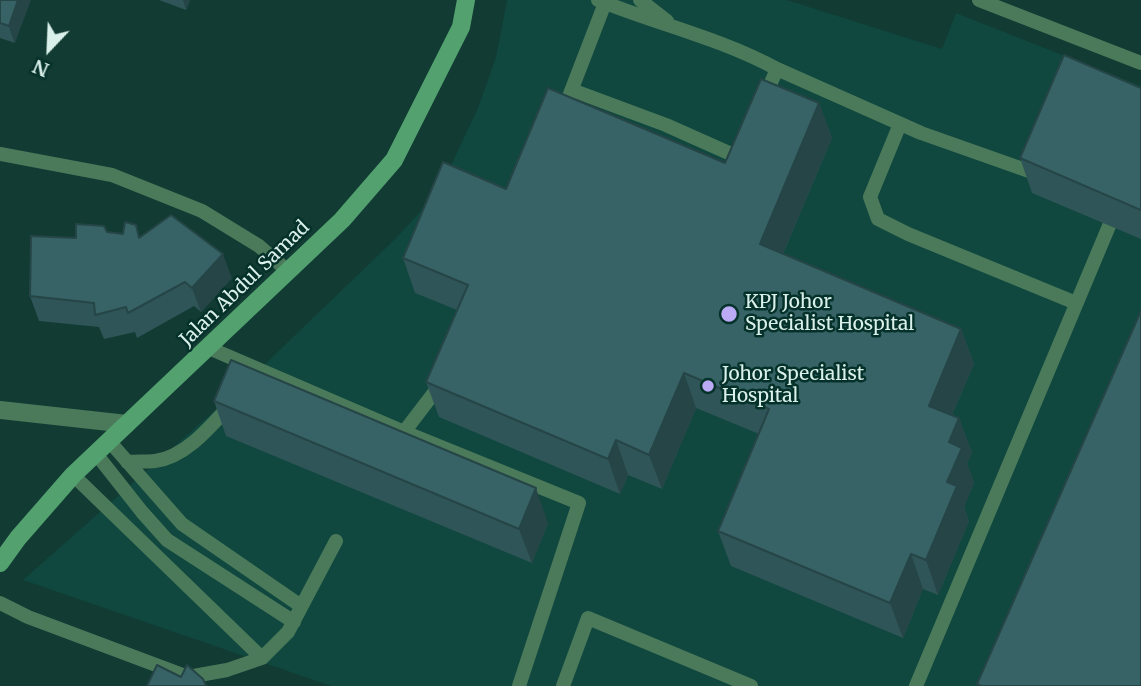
<!DOCTYPE html>
<style>
body{margin:0}
#map{position:relative;width:1141px;height:686px;overflow:hidden;background:#113b33;font-family:Merriweather,serif}
canvas{display:block}
.north{position:absolute;left:14px;top:14px;width:70px;height:70px;-webkit-text-stroke:5px #043129;paint-order:stroke;rotate:203deg;font-size:19px;font-weight:700;line-height:28px;text-align:center;color:#daf0ea}
.north::after{content:'';display:block;margin:auto;width:24px;height:32px;background:#daf0ea;clip-path:polygon(50% 0,100% 100%,50% 72%,0 100%)}
</style>
<div id="map">
<canvas width="1141" height="686"></canvas>
<div class="north">N</div>
</div>
<script>
const g = document.querySelector('canvas').getContext('2d');
g.lineJoin = 'round';
function fill(path, color) { g.fillStyle = color; g.fill(path, 'evenodd'); }
function trace(path, color, width, dash) { g.strokeStyle = color; g.lineWidth = width; g.lineCap = dash ? 'butt' : 'round'; g.setLineDash(dash || []); g.stroke(path); }
function write(font, color, halo, rows, align = 'center') {
  g.font = font + ' Merriweather,serif'; g.lineWidth = 5; g.setLineDash([]); g.textBaseline = 'middle'; g.strokeStyle = halo; g.fillStyle = color; for (const [text, x, y, turn = 0] of rows) {
    g.save(); g.translate(x, y); g.rotate((+turn || 0) * Math.PI / 180); g.textAlign = isNaN(turn) ? turn : align; if (halo) g.strokeText(text, 0, 0); g.fillText(text, 0, 0); g.restore();
  }
}
fill(new Path2D(`
 M 507,0 L 787,0 L 942,49 L 956,13 L 1141,86 L 1141,686 L 331,686 L 23,580 L 239,389 L 395,239 L 423,209 L 444,180 L 478,108 L 496,57 Z`), '#10473e');
trace(new Path2D(`
 M 598,0 C 657,24 720,38 777,69 L 763,101
 M 640,0 L 667,21
 M 979,0 L 1141,63
 M 777,69 L 921,133 L 1040,175
 M 572,90 L 666,125 L 740,158 L 743,152
 M 568,99 L 605,3
 M 900,124 L 870,197 L 878,219 L 908,234 L 1076,303
 M 0,154 L 112,175 L 202,211 L 259,246 L 289,272
 M 209,348 L 404,432 L 579,503 L 519,686
 M 404,432 L 443,381
 M 110,442 L 182,524 L 301,606
 M 97,455 L 142,512 L 167,540 L 294,622
 M 127,462 C 136,461 146,462 155,461 C 186,457 211,426 231,404
 M 73,475 L 262,658
 M 0,603 L 28,617 L 188,677 L 227,670 L 262,658 L 288,632 L 336,541
 M 563,686 L 588,618 L 751,686
 M 916,686 L 1109,226`), '#4b7a5b', 14);
trace(new Path2D(`
 M 0,410 L 127,424`), '#4b7a5b', 18);
trace(new Path2D(`
 M 0,563 L 18,538 L 73,475 L 342,220 L 394,160 L 461,27 L 466,0`), '#52a16f', 18);
fill(new Path2D(`
 M 0,0 L 15,43 L 0,38 Z
 M 159,0 L 190,0 L 186,10 Z
 M 1141,88 L 1141,239 L 1032,193 L 1020,158 Z
 M 819,103 L 832,138 L 783,254 L 961,329 L 974,364 L 952,415 L 959,418 L 972,453 L 967,463 L 974,483 L 964,507 L 969,521 L 938,595 L 923,589 L 903,638 L 731,566 L 718,531 L 759,434 L 696,408 L 662,489 L 628,475 L 620,494 L 439,417 L 426,382 L 457,310 L 415,293 L 403,258 L 506,189 L 725,163 Z
 M 107,232 L 141,237 L 232,278 L 201,312 L 194,306 L 137,338 L 135,332 L 104,339 L 99,327 L 39,321 L 30,296 L 76,238 Z
 M 214,401 L 548,523 L 532,563 L 226,436 Z`), '#2f5558');
fill(new Path2D(`
 M 18,0 L 31,0 L 15,43 L 9,26 Z
 M 183,0 L 190,0 L 186,10 Z
 M 819,103 L 832,138 L 772,279 L 760,244 Z
 M 223,254 L 232,278 L 201,312 L 192,288 Z
 M 961,329 L 974,364 L 941,440 L 929,406 Z
 M 684,373 L 696,408 L 662,489 L 649,455 Z
 M 959,418 L 972,453 L 967,463 L 974,483 L 964,507 L 969,521 L 938,595 L 926,560 L 947,482 L 949,442 Z
 M 616,440 L 628,475 L 620,494 L 608,459 Z
 M 536,488 L 548,523 L 532,563 L 519,529 Z
 M 911,554 L 923,589 L 903,638 L 890,603 Z`), '#264547');
const building = new Path2D(`
 M 0,0 L 18,0 L 9,26 L 0,23 Z
 M 1064,55 L 1141,88 L 1141,210 L 1020,158 Z
 M 761,79 L 819,103 L 760,244 L 961,329 L 929,406 L 959,418 L 949,442 L 962,448 L 947,482 L 957,486 L 926,560 L 911,554 L 890,603 L 718,531 L 769,409 L 684,373 L 649,455 L 616,440 L 608,459 L 426,382 L 468,285 L 403,258 L 443,162 L 506,189 L 548,88 L 725,163 Z
 M 171,215 L 223,254 L 192,288 L 185,282 L 128,313 L 126,307 L 95,315 L 94,303 L 30,296 L 31,236 L 76,238 L 76,224 L 104,226 L 107,232 L 123,234 L 125,222 L 136,225 L 139,238 Z
 M 1141,311 L 1141,686 L 981,686 L 977,684 Z
 M 231,360 L 536,488 L 519,529 L 214,401 Z
 M 157,665 L 181,677 L 187,665 L 203,679 L 206,686 L 147,686 Z`);
fill(building, '#376366');
trace(building, '#264547', 2);
for (const [x, y, r, color] of [
 [729,314,9,"#bbaaf6"],
 [708,386,7,"#bbaaf6"]
]) { const dot = new Path2D(); dot.arc(x, y, r, 0, 2 * Math.PI); g.fillStyle = color; g.fill(dot); trace(dot, '#043129', 2.5); }
write('19px', '#daf0ea', '#043129', [
 ["Jalan Abdul Samad",245,284,-44]
]);
write('19px', '#daf0ea', '#043129', [
 ["KPJ Johor",745,303],
 ["Specialist Hospital",745,325],
 ["Johor Specialist",722,375],
 ["Hospital",722,397]
], 'left');
</script>
